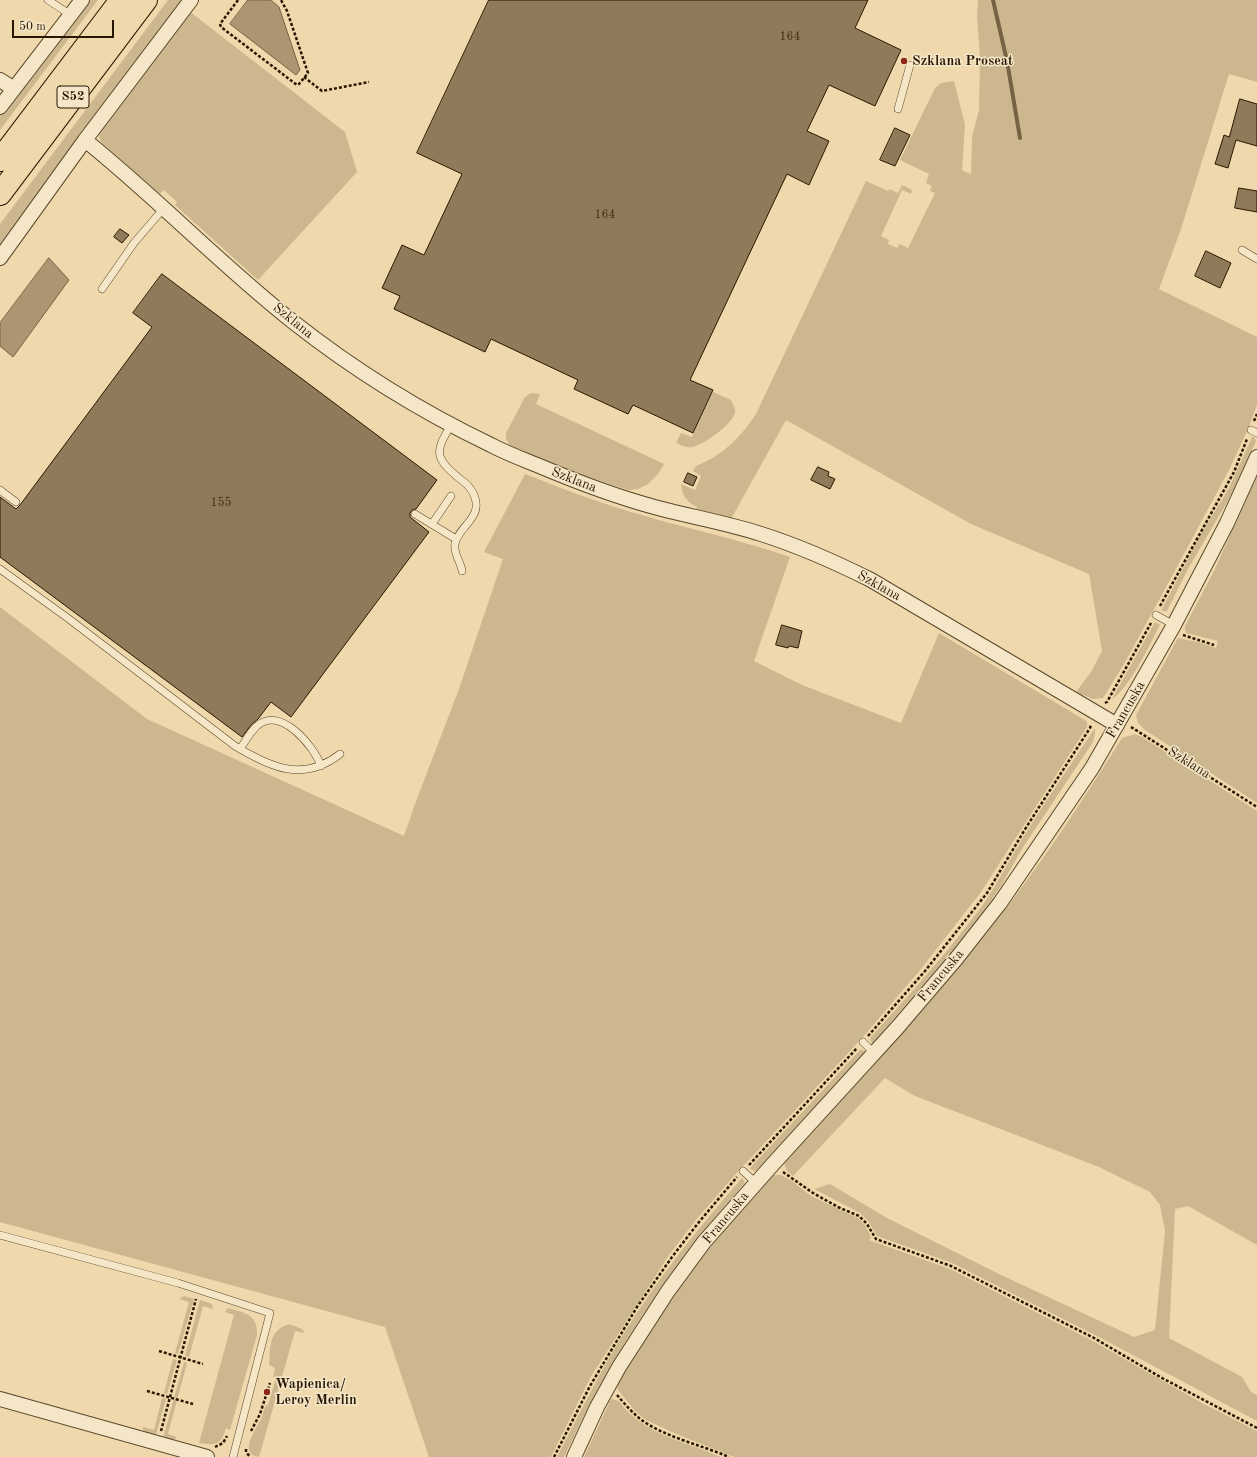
<!DOCTYPE html>
<style>
body{margin:0}
#map{position:relative;width:1257px;height:1457px;overflow:hidden;background:#efd8ab;font-family:"Old Standard TT",serif}
canvas{display:block}
.scale{position:absolute;left:12px;top:20px;width:102px;height:18px;box-sizing:border-box;border:2px solid #281700;border-top:0;padding-left:5px;font-size:12px;line-height:14px;white-space:nowrap;color:#281700;-webkit-text-stroke:3px #f5e6c8;paint-order:stroke}
</style>
<div id="map">
<canvas width="1257" height="1457"></canvas>
<div class="scale">50 m</div>
</div>
<script>
const g = document.querySelector('canvas').getContext('2d');
g.lineJoin = 'round';
function fill(path, color) { g.fillStyle = color; g.fill(path, 'evenodd'); }
function trace(path, color, width, dash) { g.strokeStyle = color; g.lineWidth = width; g.lineCap = dash ? 'butt' : 'round'; g.setLineDash(dash || []); g.stroke(path); }
function write(font, color, halo, rows, align = 'center') {
  g.font = font + ' "Old Standard TT",serif'; g.lineWidth = 3; g.setLineDash([]); g.textBaseline = 'middle'; g.strokeStyle = halo; g.fillStyle = color; for (const [text, x, y, turn = 0] of rows) {
    g.save(); g.translate(x, y); g.rotate((+turn || 0) * Math.PI / 180); g.textAlign = isNaN(turn) ? turn : align; if (halo) g.strokeText(text, 0, 0); g.fillText(text, 0, 0); g.restore();
  }
}
fill(new Path2D(`
 M 90,0 L 98,0 L 0,130 L 0,116 Z
 M 168,0 L 186,0 L 0,252 L 0,224 Z
 M 978,0 L 1257,0 L 1257,82 L 1229,74 L 1181,229 L 1159,289 L 1257,337 L 1257,405 L 1248,429 L 1229,470 L 1164,591 L 1124,664 L 1103,698 L 1093,699 L 1076,692 L 1091,672 L 1102,651 L 1089,574 L 971,524 L 786,420 L 731,519 L 696,509 L 697,507 C 687,503 682,495 681,484 L 695,490 L 701,476 L 693,471 L 696,466 C 722,456 741,437 756,414 L 866,181 L 888,191 L 889,189 L 898,193 L 902,185 L 912,190 L 911,194 L 902,190 L 881,236 L 889,240 L 888,244 L 897,248 L 900,244 L 908,248 L 935,193 L 930,191 L 932,186 L 926,183 L 929,174 L 900,160 L 935,88 L 941,83 L 954,81 L 965,125 L 962,170 L 971,174 L 972,137 L 979,110 L 980,59 L 977,16 Z
 M 189,11 L 345,132 L 357,172 L 258,280 L 175,205 L 177,202 L 164,190 L 160,194 L 101,142 L 99,136 L 102,127 Z
 M 713,392 L 731,400 C 733,405 737,410 734,415 C 730,426 703,445 692,447 C 686,448 681,445 676,443 L 681,433 L 692,437 Z
 M 531,393 L 540,394 L 536,404 L 664,464 L 658,474 L 648,484 L 638,489 L 628,490 L 578,474 L 510,446 L 506,439 L 506,433 L 525,397 Z
 M 1252,437 L 1254,437 L 1256,441 L 1236,487 L 1188,569 L 1167,611 L 1162,611 L 1162,609 L 1200,536 L 1229,488 Z
 M 525,474 C 560,488 595,501 631,512 C 684,528 738,539 790,557 L 754,661 L 802,685 L 901,723 L 939,633 L 1083,719 L 1087,722 L 1087,727 L 981,892 L 921,969 L 863,1037 L 734,1176 L 696,1220 L 669,1255 L 590,1378 L 551,1457 L 429,1457 L 385,1327 L 0,1222 L 0,607 L 147,719 L 404,836 L 415,804 L 459,689 L 503,559 L 484,552 Z
 M 1257,475 L 1257,803 L 1145,730 L 1138,723 L 1136,715 L 1178,638 L 1198,642 L 1216,648 L 1218,641 L 1186,633 L 1185,630 L 1185,626 L 1214,571 Z
 M 1155,622 L 1160,625 C 1150,644 1129,689 1112,699 Z
 M 1095,728 L 1095,733 L 1093,742 L 1022,849 L 1002,884 L 985,910 L 947,957 L 873,1043 L 871,1041 L 870,1038 C 909,995 948,952 982,906 C 996,886 1006,866 1018,846 C 1042,806 1069,767 1095,728 Z
 M 1135,734 L 1142,737 L 1257,811 L 1257,1245 L 1188,1206 L 1175,1209 L 1169,1338 L 1242,1377 L 1251,1392 L 1257,1395 L 1257,1421 L 1099,1337 L 952,1263 L 877,1236 L 868,1221 L 860,1213 L 814,1189 L 830,1184 L 887,1218 L 999,1274 L 1134,1337 L 1155,1330 L 1165,1231 L 1160,1205 L 1150,1192 L 1099,1167 L 915,1096 L 885,1078 L 793,1176 L 787,1171 L 784,1163 C 861,1080 939,996 1008,906 C 1049,852 1086,795 1122,738 Z
 M 861,1049 L 865,1052 L 756,1171 L 752,1170 L 750,1168 Z
 M 773,1175 L 781,1175 L 792,1181 L 811,1196 L 858,1218 L 865,1225 L 871,1237 L 869,1240 L 950,1269 L 1091,1340 L 1202,1403 L 1257,1431 L 1257,1457 L 734,1457 L 674,1433 L 646,1420 L 635,1411 L 618,1390 L 617,1386 L 647,1334 L 708,1247 L 743,1207 Z
 M 742,1178 L 745,1183 C 691,1245 645,1306 604,1378 C 589,1403 577,1431 564,1457 L 557,1457 C 579,1415 599,1373 624,1333 C 658,1278 699,1227 742,1178 Z
 M 184,1296 L 194,1299 L 178,1354 L 175,1353 L 189,1302 L 179,1299 Z
 M 200,1300 L 212,1304 L 213,1309 L 203,1306 L 189,1357 L 185,1356 Z
 M 228,1308 C 245,1313 258,1314 257,1335 L 230,1430 L 226,1428 C 221,1445 216,1446 199,1443 L 234,1315 L 225,1312 Z
 M 289,1324 L 302,1329 L 305,1333 L 295,1331 L 259,1457 C 237,1455 257,1427 262,1417 C 263,1413 264,1409 266,1405 L 268,1405 L 276,1378 L 273,1377 L 275,1368 L 269,1365 C 271,1346 268,1331 289,1324 Z
 M 173,1359 L 177,1360 L 167,1394 L 164,1393 Z
 M 184,1362 L 187,1363 L 168,1434 L 177,1437 L 173,1441 L 163,1438 Z
 M 162,1398 L 166,1399 L 156,1435 L 146,1433 L 143,1430 L 143,1427 L 154,1430 Z
 M 611,1399 L 619,1401 C 642,1434 687,1442 721,1457 L 584,1457 Z`), '#cdb78e');
const water = new Path2D(`
 M 248,0 L 271,0 L 279,7 L 300,70 L 296,75 L 230,24 Z
 M 49,258 L 69,280 L 13,357 L 0,346 L 0,323 Z`);
fill(water, '#ab9671');
trace(water, '#776344', 1);
trace(new Path2D(`
 M 993,0 L 1007,61 L 1020,138`), '#776344', 4);
const building = new Path2D(`
 M 489,0 L 868,0 L 855,28 L 901,50 L 875,106 L 829,85 L 807,131 L 829,141 L 809,185 L 787,174 L 690,380 L 713,390 L 693,433 L 633,405 L 628,414 L 574,389 L 578,380 L 491,339 L 485,352 L 394,309 L 400,296 L 382,288 L 402,245 L 424,255 L 462,174 L 417,153 Z
 M 1240,99 L 1257,104 L 1257,146 L 1236,140 L 1228,168 L 1215,164 L 1224,135 L 1229,137 Z
 M 895,128 L 910,135 L 895,166 L 880,160 Z
 M 1239,188 L 1257,191 L 1257,212 L 1235,208 Z
 M 120,229 L 129,235 L 122,243 L 114,237 Z
 M 1206,251 L 1231,263 L 1220,288 L 1195,276 Z
 M 162,274 L 437,480 L 416,509 L 412,510 L 410,513 L 410,517 L 429,532 L 291,717 L 271,702 L 258,719 L 251,725 L 242,737 L 0,557 L 0,497 L 16,509 L 20,505 L 152,327 L 133,313 Z
 M 818,467 L 829,472 L 828,476 L 835,479 L 830,489 L 811,480 Z
 M 688,473 L 697,477 L 693,486 L 684,482 Z
 M 782,625 L 802,631 L 798,648 L 789,646 L 788,648 L 776,645 Z`);
fill(building, '#8f7b59');
trace(building, '#281700', 1);
const service = new Path2D(`
 M 48,0 L 71,15
 M 898,109 L 910,65
 M 1242,250 L 1257,259
 M 102,289 L 134,243 L 164,208
 M 451,425 C 434,453 435,458 460,479 C 466,483 471,488 474,495 C 484,518 458,526 455,544 C 453,553 461,562 462,571
 M 1251,430 L 1257,433
 M 0,490 L 16,502
 M 415,514 L 456,539
 M 432,524 L 451,496
 M 0,569 L 69,619 L 235,746 C 270,767 303,783 340,754
 M 1156,615 L 1174,625
 M 240,749 C 245,742 250,732 257,726 C 280,705 314,746 321,766
 M 863,1042 L 874,1053
 M 743,1171 L 756,1183
 M 0,1235 L 178,1283 L 270,1313 L 233,1457`);
const minor = new Path2D(`
 M 0,80 L 14,89
 M 0,107 L 82,0
 M 85,140 C 157,198 220,264 292,321 C 354,370 420,411 491,445 C 506,453 522,459 537,465 C 577,482 617,497 658,508 C 692,517 727,523 761,534 C 799,546 835,562 871,580 L 1117,725
 M 0,258 L 85,140 L 191,0
 M 0,1399 L 207,1457
 M 574,1457 L 597,1407 L 619,1367 L 668,1291 L 704,1242 L 773,1164 L 897,1028 L 956,959 L 1000,903 L 1092,768 L 1174,625 L 1227,523 L 1257,457`);
const motorway = new Path2D(`
 M 0,160 L 121,0
 M 0,194 L 146,0`);
trace(service, '#5a472b', 8);
trace(minor, '#5a472b', 16);
trace(motorway, '#281700', 24);
trace(new Path2D(`
 M 238,0 L 220,24 L 221,27 L 297,85 L 299,84 L 308,73 L 287,11 L 281,0
 M 304,77 L 322,91 L 369,82
 M 1254,421 L 1257,414
 M 1160,606 L 1234,472 L 1247,439
 M 1183,635 L 1214,645
 M 1105,703 L 1107,702 L 1151,623
 M 1131,727 L 1257,807
 M 868,1036 L 925,971 L 987,893 L 1027,826 L 1090,728 L 1091,725
 M 749,1165 L 857,1048
 M 783,1172 L 813,1193 L 838,1207 L 859,1216 L 867,1224 L 876,1239 L 951,1266 L 1094,1338 L 1162,1378 L 1257,1428
 M 159,1351 L 203,1364
 M 147,1391 L 193,1404
 M 617,1395 C 625,1404 633,1414 643,1421 C 668,1438 701,1445 729,1457
 M 161,1431 L 196,1299
 M 251,1431 L 260,1414 L 270,1383
 M 215,1447 L 223,1443 L 227,1436
 M 246,1449 L 246,1452 L 250,1457
 M 554,1457 L 590,1386 L 637,1307 L 672,1257 L 699,1222 L 737,1177`), '#281700', 2.5, [3, 2]);
trace(service, '#f5e6c8', 7);
trace(minor, '#f5e6c8', 14);
trace(motorway, '#efd8ab', 22);
for (const [x, y, r, color] of [
 [904,61,4,"#8f2418"],
 [267,1392,4,"#8f2418"]
]) { const dot = new Path2D(); dot.arc(x, y, r, 0, 2 * Math.PI); g.fillStyle = color; g.fill(dot); trace(dot, '#f5e6c8', 1.5); }
write('12px', '#423016', null, [
 ["164",790,37],
 ["164",605,215],
 ["155",221,503]
]);
for (const [x, y, w] of [
 [73,97,32]
]) { const box = new Path2D(); box.roundRect(x - w / 2, y - 11, w, 22, 3); g.fillStyle = '#f5e6c8'; g.fill(box); trace(box, '#281700', 1); }
write('bold 13px', '#281700', null, [
 ["S52",73,97]
]);
write('bold 14px', '#281700', '#f5e6c8', [
 ["Szklana Proseat",912,61],
 ["Wapienica/",275,1384],
 ["Leroy Merlin",275,1400]
], 'left');
write('14px', '#281700', '#f5e6c8', [
 ["Szklana",293,321,39],
 ["Szklana",574,480,21],
 ["Szklana",879,586,29],
 ["Francuska",1126,710,-60],
 ["Szklana",1189,763,32],
 ["Francuska",941,976,-50],
 ["Francuska",726,1218,-50]
]);
</script>
